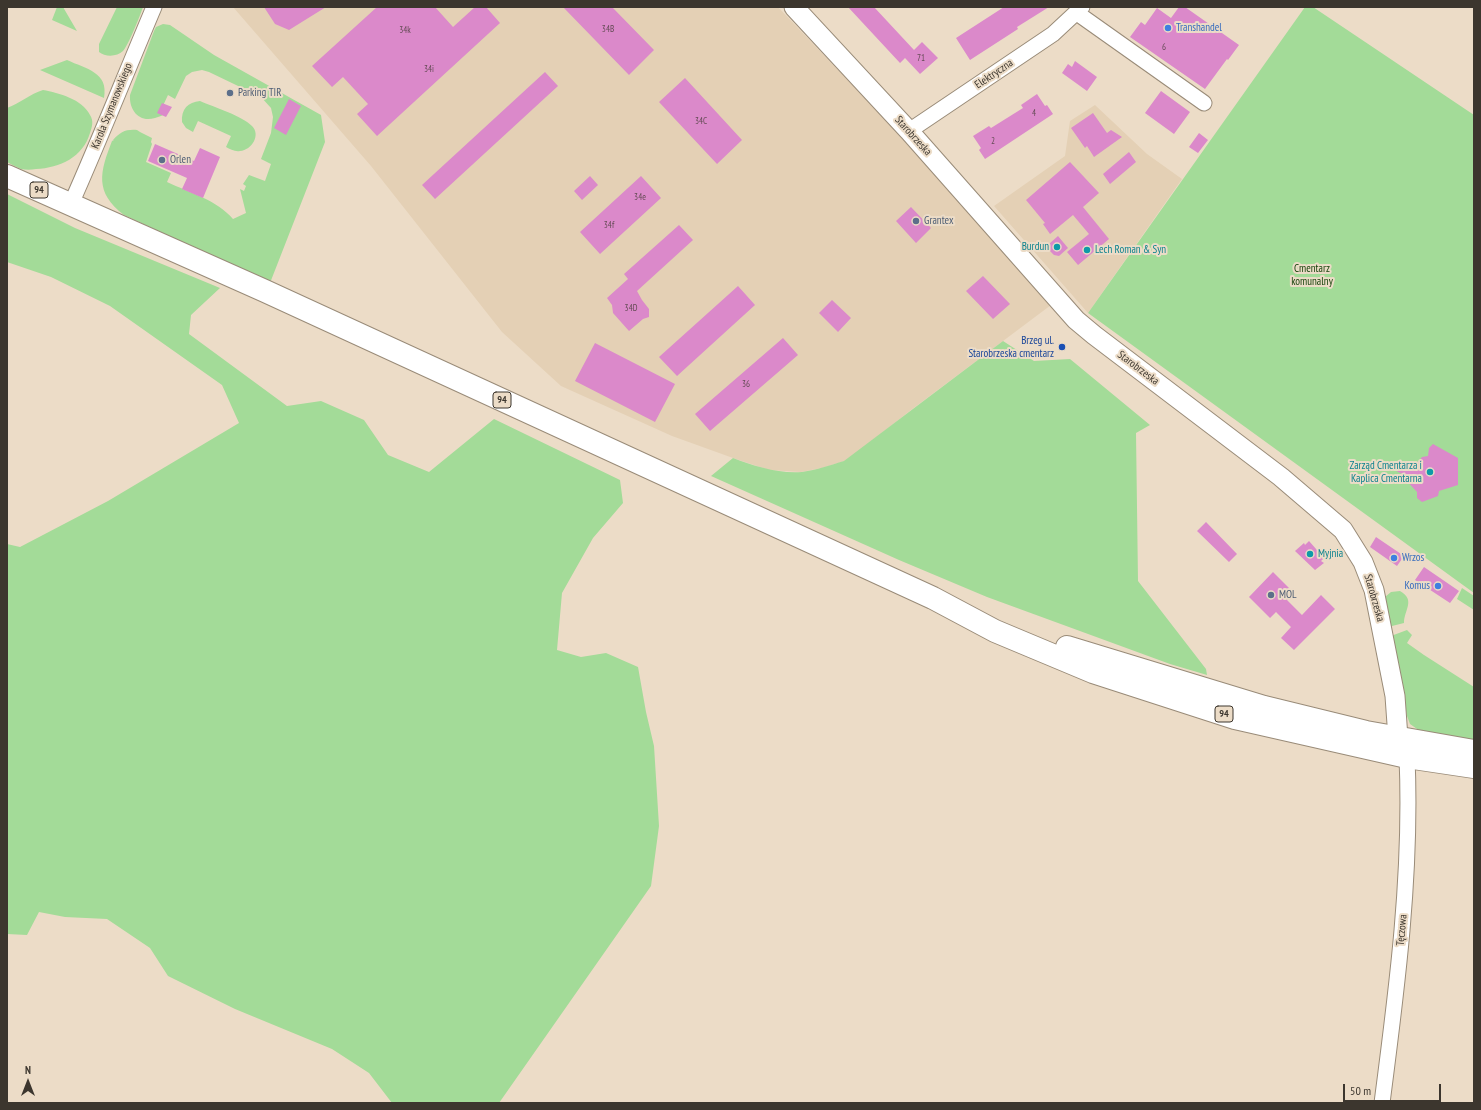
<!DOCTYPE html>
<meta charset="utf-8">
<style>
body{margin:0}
#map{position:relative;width:1481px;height:1110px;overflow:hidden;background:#ecdcc7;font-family:"PT Sans Narrow",sans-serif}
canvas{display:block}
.frame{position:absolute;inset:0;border:8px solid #3c362e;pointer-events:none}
.north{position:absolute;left:8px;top:1062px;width:40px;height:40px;-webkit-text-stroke:3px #ecdcc7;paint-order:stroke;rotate:0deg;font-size:11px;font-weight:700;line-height:16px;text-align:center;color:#3c362e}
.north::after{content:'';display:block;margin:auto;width:14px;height:18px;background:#3c362e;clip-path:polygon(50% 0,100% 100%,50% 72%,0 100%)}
.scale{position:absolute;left:1343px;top:1084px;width:98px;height:18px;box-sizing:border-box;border:2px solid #3c362e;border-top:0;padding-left:5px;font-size:12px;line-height:14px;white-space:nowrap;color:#3c362e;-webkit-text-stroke:3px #ecdcc7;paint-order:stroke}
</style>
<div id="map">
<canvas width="1481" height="1110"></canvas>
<div class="frame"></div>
<div class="north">N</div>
<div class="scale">50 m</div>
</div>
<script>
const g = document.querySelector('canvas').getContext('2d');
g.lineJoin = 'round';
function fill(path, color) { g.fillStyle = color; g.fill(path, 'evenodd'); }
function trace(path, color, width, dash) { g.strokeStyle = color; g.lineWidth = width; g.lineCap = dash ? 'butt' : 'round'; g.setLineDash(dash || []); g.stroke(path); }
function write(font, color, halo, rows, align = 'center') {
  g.font = font + ' "PT Sans Narrow",sans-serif'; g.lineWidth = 4; g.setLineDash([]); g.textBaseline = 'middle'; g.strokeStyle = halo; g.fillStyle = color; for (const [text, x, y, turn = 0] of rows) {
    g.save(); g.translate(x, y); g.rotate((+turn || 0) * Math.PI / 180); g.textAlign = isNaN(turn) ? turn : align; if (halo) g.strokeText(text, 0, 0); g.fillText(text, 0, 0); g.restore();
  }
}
fill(new Path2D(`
 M 233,7 L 778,7 L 894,129 L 1051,305 L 911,410 L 848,460 L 822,468 L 801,472 L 769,470 L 733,458 L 672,436 L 561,386 L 502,332 L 371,166 Z
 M 1095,105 L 1147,154 L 1182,179 L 1088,313 L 994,206 L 1065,156 L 1070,121 Z`), '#e4d0b5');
fill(new Path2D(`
 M 57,7 L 63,7 L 77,31 L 52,20 Z
 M 117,7 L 143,7 C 140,16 128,46 123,51 C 117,57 105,57 99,52 L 99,44 Z
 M 1305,7 L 1313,7 L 1474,115 L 1474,593 L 1088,313 Z
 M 163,24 L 170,25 L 214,55 L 321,115 L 325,142 L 270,283 L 124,215 C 94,192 100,172 112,141 L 114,140 L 113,140 C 120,132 126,129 137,130 L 140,132 L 152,138 L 151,142 L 152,144 L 146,162 L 171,173 L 167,182 C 190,193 217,200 233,219 L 246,213 L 240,189 L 244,191 L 246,186 L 243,184 L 249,175 L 265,181 L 271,164 L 261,159 L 271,133 L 273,117 L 271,108 L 261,97 L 209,72 L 202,70 L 192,72 L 186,76 L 175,99 L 168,95 L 161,110 L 167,113 C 163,115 159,117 155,118 C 139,123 129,110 130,95 L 154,31 L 156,27 Z
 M 67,60 C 86,69 109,72 104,98 L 40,70 Z
 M 43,90 C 59,93 82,99 90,115 C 94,121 92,127 90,133 C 83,157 60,168 36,169 C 31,170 26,170 21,169 C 16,167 11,164 7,162 L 7,108 C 20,103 30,94 43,90 Z
 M 200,101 C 214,107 242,116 252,126 C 261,135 252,150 240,151 C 235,152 230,149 226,147 L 231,136 L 198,121 L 193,132 L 186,128 L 182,122 C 181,109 188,102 200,101 Z
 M 7,194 L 75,228 L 220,288 L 191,315 L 189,334 L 287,406 L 321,401 L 364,420 L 388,455 L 429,472 L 494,419 L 620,480 L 623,503 L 593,538 L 562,593 L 557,650 L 581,657 L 606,653 L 638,667 L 646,712 L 654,746 L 659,826 L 651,886 L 499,1103 L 392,1103 L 369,1073 L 332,1049 L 235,1009 L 168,976 L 150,948 L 107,919 L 65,917 L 39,912 L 27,935 L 7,934 L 7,544 L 20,547 L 108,501 L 239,423 L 222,385 L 110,306 L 51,277 L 7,262 Z
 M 1003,341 L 1034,361 L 1070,359 L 1150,425 L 1136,433 L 1138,581 L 1206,669 L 1207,675 L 1170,664 L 987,597 L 899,560 L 711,476 L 733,458 C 754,466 779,474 802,472 C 817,470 830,465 844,461 Z
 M 1462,588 L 1474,596 L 1474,610 L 1457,599 Z
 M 1400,591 C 1416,600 1404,610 1404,623 L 1388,627 L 1385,597 L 1391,592 Z
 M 1407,630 L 1412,635 L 1407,643 L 1424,655 L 1474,687 L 1474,740 L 1420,731 L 1410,724 L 1407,716 L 1391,636 Z`), '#a3db98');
fill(new Path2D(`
 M 264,7 L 326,7 L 289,30 L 275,24 Z
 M 377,7 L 435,7 L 453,27 L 475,7 L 486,7 L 500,23 L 377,136 L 357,114 L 368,104 L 343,77 L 332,87 L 312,66 Z
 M 563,7 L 612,7 L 654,50 L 629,75 Z
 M 848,7 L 874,7 L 914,50 L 922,42 L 938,58 L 920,74 L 905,58 L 900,63 Z
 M 1004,7 L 1049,7 L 1017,27 L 1018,29 L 970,60 L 956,38 Z
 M 1179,7 L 1185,7 L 1239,45 L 1228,60 L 1227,59 L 1205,89 L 1130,37 L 1141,22 L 1145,25 L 1157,8 L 1171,18 Z
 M 1075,61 L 1097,77 L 1087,91 L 1062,73 L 1068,64 L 1072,67 Z
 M 545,72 L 558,86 L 435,199 L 422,185 Z
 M 685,78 L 742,140 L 717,164 L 659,102 Z
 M 1161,91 L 1190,112 L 1174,134 L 1145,113 Z
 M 1037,94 L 1045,106 L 1047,105 L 1053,114 L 985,159 L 979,150 L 981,148 L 973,136 L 989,126 L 991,128 L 1023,108 L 1021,105 Z
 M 289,99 L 301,106 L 286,135 L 274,128 Z
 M 162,103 L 172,107 L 166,117 L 157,113 Z
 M 1093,113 L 1107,133 L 1111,130 L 1122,137 L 1094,157 L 1087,146 L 1085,148 L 1071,128 Z
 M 1199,133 L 1208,140 L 1198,153 L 1189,147 Z
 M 155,144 L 194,161 L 200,148 L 220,157 L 203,198 L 182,189 L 187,178 L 148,161 Z
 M 1129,152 L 1136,162 L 1110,184 L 1103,174 Z
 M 1070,162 L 1099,193 L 1083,207 L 1109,239 L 1078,265 L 1067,252 L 1089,234 L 1073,215 L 1050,234 L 1043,224 L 1045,223 L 1026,200 Z
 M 590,176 L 598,185 L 582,200 L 574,191 Z
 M 641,176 L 661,198 L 600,254 L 580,232 Z
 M 911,207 L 931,228 L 916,243 L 896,221 Z
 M 679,225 L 693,240 L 637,291 L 642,300 L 649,309 L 649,317 L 643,319 L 629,331 L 613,313 L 612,305 L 607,298 L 628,279 L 624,274 Z
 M 1058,236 L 1068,248 L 1059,256 L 1054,255 L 1049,250 L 1049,244 Z
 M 983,276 L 1010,304 L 993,319 L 966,291 Z
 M 738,286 L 755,305 L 677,376 L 659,357 Z
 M 832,300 L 851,318 L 838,332 L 819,313 Z
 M 783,338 L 798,355 L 710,431 L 695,414 Z
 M 595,343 L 675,384 L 655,422 L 575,381 Z
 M 1433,444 L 1458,458 L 1458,485 L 1439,491 L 1438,496 L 1422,502 L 1417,498 L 1417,492 L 1406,480 L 1406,476 L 1385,465 L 1410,467 L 1418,462 L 1422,457 L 1428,456 L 1429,448 Z
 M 1206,522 L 1237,554 L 1229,562 L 1197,531 Z
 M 1376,537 L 1404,556 L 1397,566 L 1370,547 Z
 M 1309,541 L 1324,558 L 1321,561 L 1324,563 L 1315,570 L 1295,551 L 1304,543 L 1305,545 Z
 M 1424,567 L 1459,591 L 1450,603 L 1415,580 Z
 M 1273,572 L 1294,593 L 1287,600 L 1302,615 L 1321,595 L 1335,609 L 1294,650 L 1281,638 L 1291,627 L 1276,612 L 1270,618 L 1249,597 Z`), '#db89ca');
const minor = new Path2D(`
 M 1077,13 L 1204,103
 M 909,131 L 1053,34 L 1082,7
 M 71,204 C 100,139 126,73 154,7
 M 1382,1103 C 1397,988 1412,873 1407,757`);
const tertiary = new Path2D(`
 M 794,7 L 909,131 L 1076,320 L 1094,335 L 1281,477 L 1343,530 L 1363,562 L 1374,590 L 1395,696 L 1398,738 L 1403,750`);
const primary = new Path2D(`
 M 7,176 L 265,291 L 933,598 L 995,631 L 1093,672 L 1235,718 L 1407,757 L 1474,767
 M 1067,647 L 1264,707 L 1366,732 L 1474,751`);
trace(minor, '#998b78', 17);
trace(tertiary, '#998b78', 21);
trace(primary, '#998b78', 24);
trace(minor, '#fff', 15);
trace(tertiary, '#fff', 19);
trace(primary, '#fff', 22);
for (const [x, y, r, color] of [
 [1168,28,4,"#3f7fe0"],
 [230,93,4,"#5c6f8a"],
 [162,160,4,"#5c6f8a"],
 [916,221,4,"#5c6f8a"],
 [1057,247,4,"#0f9aa8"],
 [1087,250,4,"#0f9aa8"],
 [1062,347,4,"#1a4fb4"],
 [1430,472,4,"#0f9aa8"],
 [1310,554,4,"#0f9aa8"],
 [1394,558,4,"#3f7fe0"],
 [1438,586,4,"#3f7fe0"],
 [1271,595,4,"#5c6f8a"]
]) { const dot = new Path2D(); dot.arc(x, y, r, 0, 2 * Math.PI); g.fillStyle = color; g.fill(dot); trace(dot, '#ecdcc7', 1.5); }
write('9px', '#644b55', null, [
 ["34B",608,29],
 ["34k",405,30],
 ["6",1164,47],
 ["71",921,58],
 ["34i",429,69],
 ["4",1034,113],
 ["34C",701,121],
 ["2",993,141],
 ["34e",640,197],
 ["34f",609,225],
 ["34D",631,308],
 ["36",746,384]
]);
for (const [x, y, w] of [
 [39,190,18],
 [502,400,18],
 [1224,714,18]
]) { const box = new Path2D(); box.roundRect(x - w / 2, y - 8, w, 16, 3); g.fillStyle = '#ecdcc7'; g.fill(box); trace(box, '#3c362e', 1); }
write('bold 10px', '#3c362e', null, [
 ["94",39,190],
 ["94",502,400],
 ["94",1224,714]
]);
write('11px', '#366cbe', '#ecdcc7', [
 ["Transhandel",1176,28],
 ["Wrzos",1402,558],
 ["Komus",1430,586,"right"]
], 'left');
write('11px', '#3c362e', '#ecdcc7', [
 ["Elektryczna",994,74,-34],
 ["Karola Szymanowskiego",112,106,-68],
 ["Starobrzeska",913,136,48],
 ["Starobrzeska",1138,368,37],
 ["Starobrzeska",1374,598,74],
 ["Tęczowa",1402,930,-85]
]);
write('11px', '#4e5e75', '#ecdcc7', [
 ["Parking TIR",238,93],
 ["Orlen",170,160],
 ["Grantex",924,221],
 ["MOL",1279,595]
], 'left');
write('11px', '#0d838f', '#ecdcc7', [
 ["Burdun",1049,247],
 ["Lech Roman & Syn",1095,250,"left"],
 ["Zarząd Cmentarza i",1422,466],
 ["Kaplica Cmentarna",1422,479],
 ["Myjnia",1318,554,"left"]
], 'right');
write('11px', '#15410a', '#ecdcc7', [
 ["Cmentarz",1312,269],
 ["komunalny",1312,282]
]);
write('11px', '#164399', '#ecdcc7', [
 ["Brzeg ul.",1054,341],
 ["Starobrzeska cmentarz",1054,354]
], 'right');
</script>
